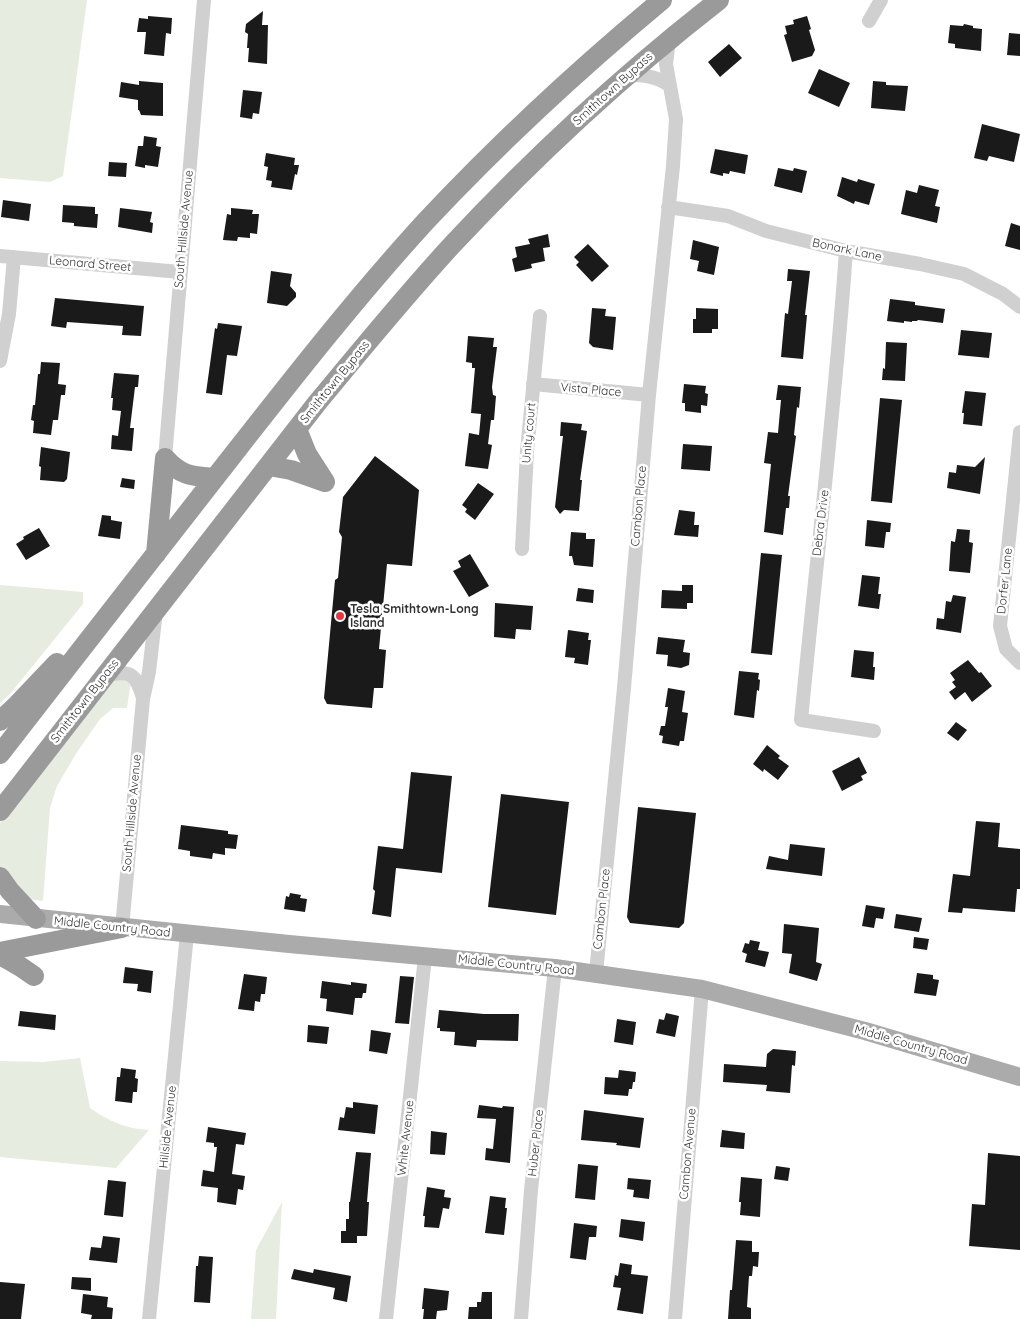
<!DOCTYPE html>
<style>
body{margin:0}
canvas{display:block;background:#fff}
</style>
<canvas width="1020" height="1319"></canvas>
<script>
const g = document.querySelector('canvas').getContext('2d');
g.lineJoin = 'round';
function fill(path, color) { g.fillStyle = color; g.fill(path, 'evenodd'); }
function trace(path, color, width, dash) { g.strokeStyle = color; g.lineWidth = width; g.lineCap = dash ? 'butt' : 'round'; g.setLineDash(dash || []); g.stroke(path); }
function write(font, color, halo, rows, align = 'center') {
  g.font = font + ' Quicksand,sans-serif'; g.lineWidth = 5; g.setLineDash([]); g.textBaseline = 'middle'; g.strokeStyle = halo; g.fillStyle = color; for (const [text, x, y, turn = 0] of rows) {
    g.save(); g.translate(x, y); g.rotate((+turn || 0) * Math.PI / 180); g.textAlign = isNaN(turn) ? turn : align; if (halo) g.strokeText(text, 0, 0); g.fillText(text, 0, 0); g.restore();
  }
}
fill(new Path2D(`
 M 0,0 L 87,0 L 63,176 L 50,182 L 0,178 Z
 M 0,585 L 83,592 L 83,604 L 10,694 L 0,703 Z
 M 112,675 L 131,682 L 127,708 L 113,708 L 100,719 L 77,752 L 57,786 L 50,808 L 43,901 L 0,895 L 0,823 Z
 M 80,1058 L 90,1108 C 108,1121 127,1129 149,1130 L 116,1168 L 0,1157 L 0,1061 L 43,1062 Z
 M 282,1202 L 276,1319 L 251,1319 L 256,1250 Z`), '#e6ecdf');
fill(new Path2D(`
 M 263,11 L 262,25 L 268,25 L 267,64 L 248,62 L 249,48 L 247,48 L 248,34 L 245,32 L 246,24 Z
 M 148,16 L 172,18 L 171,34 L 166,33 L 164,56 L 144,54 L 146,32 L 137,32 L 139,18 L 148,19 Z
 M 807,16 L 811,29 L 809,30 L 815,50 L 812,56 L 792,62 L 784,35 L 787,34 L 785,26 L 794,24 L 793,20 Z
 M 964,24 L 973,26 L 973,28 L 982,29 L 981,51 L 955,48 L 955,44 L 948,43 L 950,25 L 963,26 Z
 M 1009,33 L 1020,34 L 1020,56 L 1007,55 Z
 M 729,44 L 742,58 L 720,77 L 708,62 Z
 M 819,69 L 850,83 L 839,107 L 808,93 Z
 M 139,81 L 163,83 L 163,116 L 141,115 L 139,110 L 138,110 L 138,100 L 119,97 L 121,82 L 139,85 Z
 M 873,81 L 886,82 L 886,85 L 908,86 L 905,111 L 871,108 Z
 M 243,90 L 262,92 L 259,114 L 253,113 L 252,119 L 240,117 Z
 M 982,124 L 1020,134 L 1014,162 L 989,156 L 987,161 L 974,158 Z
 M 144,136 L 157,138 L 156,146 L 161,147 L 158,167 L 145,165 L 145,168 L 135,166 L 138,146 L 143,146 Z
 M 715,149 L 748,155 L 745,174 L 730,171 L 729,174 L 723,173 L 723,176 L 710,173 Z
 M 266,153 L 295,158 L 294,165 L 299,165 L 297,175 L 295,174 L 292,190 L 271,187 L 272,181 L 266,180 L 268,167 L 264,166 Z
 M 109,162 L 127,163 L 126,177 L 108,176 Z
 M 778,168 L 793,171 L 794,168 L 807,171 L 802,193 L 774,186 Z
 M 842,177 L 857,182 L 858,179 L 875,184 L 869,205 L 855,201 L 854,204 L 837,196 Z
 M 919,185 L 939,190 L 935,206 L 940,207 L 937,223 L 901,214 L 906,190 L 917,193 Z
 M 3,200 L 31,204 L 29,221 L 1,217 Z
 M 63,205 L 95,207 L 95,214 L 98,214 L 97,228 L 74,226 L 74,223 L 62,222 Z
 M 120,208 L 152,212 L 150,222 L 153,223 L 152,233 L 118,227 Z
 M 231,208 L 253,210 L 252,214 L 259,214 L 257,234 L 250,233 L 250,238 L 238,237 L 237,241 L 223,240 L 227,214 L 231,215 Z
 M 1011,223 L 1020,226 L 1020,250 L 1005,246 Z
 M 548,234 L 550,247 L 543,248 L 545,261 L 531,264 L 532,268 L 515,272 L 512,259 L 517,257 L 515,247 L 530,244 L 528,239 Z
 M 693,240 L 719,247 L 714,275 L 697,271 L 699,261 L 690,259 Z
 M 588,244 L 609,266 L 592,282 L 576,265 L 579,262 L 574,257 Z
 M 788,269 L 810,271 L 805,315 L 807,315 L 803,359 L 781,357 L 785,313 L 788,314 L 792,281 L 787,281 Z
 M 271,271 L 292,274 L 290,286 L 296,293 L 296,297 L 287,306 L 267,303 Z
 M 55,298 L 144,306 L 141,336 L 122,335 L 123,326 L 67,322 L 66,328 L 51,326 Z
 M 890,299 L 915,302 L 915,305 L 945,309 L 943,323 L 918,320 L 917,321 L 912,321 L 912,322 L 904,321 L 904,323 L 887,321 Z
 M 592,308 L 606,309 L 605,316 L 616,317 L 613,350 L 593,347 L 589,343 Z
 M 696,308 L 718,309 L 718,329 L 712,329 L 712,333 L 693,333 L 693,319 L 696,319 Z
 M 218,323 L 242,326 L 237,356 L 227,355 L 222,395 L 206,393 L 215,328 L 217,329 Z
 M 961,330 L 992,333 L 989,358 L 958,355 Z
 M 468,336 L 494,338 L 493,347 L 497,347 L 492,387 L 493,395 L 496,396 L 494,420 L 491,420 L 488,444 L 492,445 L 488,469 L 465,466 L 469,433 L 479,435 L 481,414 L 471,413 L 475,368 L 472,368 L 472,363 L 466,362 Z
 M 886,342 L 907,343 L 905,381 L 882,380 L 883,368 L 885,369 Z
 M 41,362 L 60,363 L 58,384 L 66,385 L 65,395 L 61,395 L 58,420 L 53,420 L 51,435 L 33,433 L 34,421 L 31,420 L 33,405 L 35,405 L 38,374 L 40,374 Z
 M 114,373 L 139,375 L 138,387 L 135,387 L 130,428 L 134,428 L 132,451 L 111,449 L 112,435 L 118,436 L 121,411 L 112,410 L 113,398 L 111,398 Z
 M 684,384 L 706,386 L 705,393 L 708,394 L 707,406 L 701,405 L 701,413 L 685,411 L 685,403 L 682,403 Z
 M 778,385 L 801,387 L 799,408 L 797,407 L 794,435 L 796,436 L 788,496 L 790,496 L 789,508 L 786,508 L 783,535 L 764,532 L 771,464 L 764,463 L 768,432 L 778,433 L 781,400 L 776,400 Z
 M 965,391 L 986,393 L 982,426 L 963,424 L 964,413 L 962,413 Z
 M 880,398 L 902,400 L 892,503 L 871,501 Z
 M 561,422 L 582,424 L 581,430 L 587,431 L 580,480 L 582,480 L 579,511 L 564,510 L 560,514 L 555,507 L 563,436 L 560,436 Z
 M 683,444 L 712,446 L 710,471 L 681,469 Z
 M 41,447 L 70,452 L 67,479 L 64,482 L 40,480 L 41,467 L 39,466 Z
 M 375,456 L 419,490 L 412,566 L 387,564 L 379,649 L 386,650 L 383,688 L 374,688 L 372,708 L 327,704 L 324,698 L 335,580 L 338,578 L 342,537 L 339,532 L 343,497 Z
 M 985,457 L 980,494 L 947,488 L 949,472 L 956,473 L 957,465 L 975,467 Z
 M 122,478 L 135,480 L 134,489 L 120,487 Z
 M 478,483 L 494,494 L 475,520 L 465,512 L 467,509 L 462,505 Z
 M 679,510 L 695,512 L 694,525 L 699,525 L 698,537 L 674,535 Z
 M 102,515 L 111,516 L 111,520 L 122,522 L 120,539 L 98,536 Z
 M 867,520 L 891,523 L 890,532 L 886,532 L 884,548 L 865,546 Z
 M 39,528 L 50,546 L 26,560 L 16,544 L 24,539 L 23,537 Z
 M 957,529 L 970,530 L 969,542 L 973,543 L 970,573 L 949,571 L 951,541 L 955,542 Z
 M 571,532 L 586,533 L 586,539 L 595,539 L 593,567 L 574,565 L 572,556 L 569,556 Z
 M 761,553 L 782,555 L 772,655 L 751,653 Z
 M 470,554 L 489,586 L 469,597 L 453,571 L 461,567 L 458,561 Z
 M 862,575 L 880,577 L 878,594 L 881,594 L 879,609 L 858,606 Z
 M 682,585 L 693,585 L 693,603 L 687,603 L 687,609 L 661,608 L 662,590 L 682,591 Z
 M 578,588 L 594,590 L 593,603 L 576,601 Z
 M 953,595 L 966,597 L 961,633 L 936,629 L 937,618 L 944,619 L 946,601 L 951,602 Z
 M 495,603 L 533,606 L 531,630 L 516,629 L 515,639 L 494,637 Z
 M 568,630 L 589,633 L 588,640 L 591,640 L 588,665 L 574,663 L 575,658 L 565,657 Z
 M 658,637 L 685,640 L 683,652 L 690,653 L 689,665 L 681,668 L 667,666 L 668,655 L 656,654 Z
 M 854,650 L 874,652 L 873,667 L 875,667 L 874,680 L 851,677 Z
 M 968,660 L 979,673 L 981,672 L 992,686 L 972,702 L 965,692 L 955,700 L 949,692 L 956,687 L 952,682 L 955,680 L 950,673 Z
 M 739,671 L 759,673 L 758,679 L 760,680 L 759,691 L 757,690 L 754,718 L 734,715 Z
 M 668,688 L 685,691 L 682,712 L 688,713 L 684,741 L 680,741 L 679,746 L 662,743 L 663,736 L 659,735 L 661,726 L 665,726 L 668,707 L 665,707 Z
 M 956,722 L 967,730 L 958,741 L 947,733 Z
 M 767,745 L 780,756 L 778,758 L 789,766 L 778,780 L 764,769 L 763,772 L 753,764 Z
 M 859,757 L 867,773 L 861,776 L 863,780 L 842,791 L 832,771 Z
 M 411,772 L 452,776 L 442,873 L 396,868 L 391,917 L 372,914 L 375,891 L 373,889 L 378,846 L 403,849 Z
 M 501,794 L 569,802 L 556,915 L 488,907 Z
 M 638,807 L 696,813 L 684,923 L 679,928 L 630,923 L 627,917 Z
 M 976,821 L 1000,823 L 998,847 L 1020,849 L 1020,889 L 1017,889 L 1015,912 L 963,908 L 962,913 L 948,912 L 953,874 L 970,876 Z
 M 181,825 L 228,831 L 228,834 L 238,835 L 236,849 L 225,848 L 225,855 L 213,853 L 212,859 L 190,856 L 190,851 L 178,849 Z
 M 790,844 L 825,848 L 822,876 L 766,869 L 769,856 L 788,860 Z
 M 290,893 L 301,895 L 300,898 L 307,899 L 305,912 L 284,909 L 286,896 L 289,897 Z
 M 866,905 L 885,908 L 883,919 L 876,918 L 874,928 L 862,926 Z
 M 896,914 L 922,918 L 919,932 L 894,928 Z
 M 784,924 L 819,928 L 816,962 L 822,964 L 817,981 L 789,973 L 792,954 L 782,953 Z
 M 914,937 L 929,939 L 927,950 L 913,948 Z
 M 750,940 L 760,942 L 758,950 L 769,952 L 765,967 L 745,962 L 747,954 L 742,952 L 745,943 L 749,944 Z
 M 125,967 L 153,971 L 151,993 L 137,991 L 138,984 L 123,983 Z
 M 917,973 L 933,975 L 933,979 L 939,980 L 936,996 L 914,993 Z
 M 244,974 L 267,977 L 265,994 L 261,994 L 260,1002 L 255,1001 L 254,1011 L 238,1009 Z
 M 400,976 L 414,977 L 409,1024 L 395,1023 Z
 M 322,981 L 351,985 L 351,982 L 367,984 L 366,993 L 363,993 L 362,998 L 355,998 L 353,1015 L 326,1011 L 327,999 L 320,998 Z
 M 439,1010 L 484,1014 L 519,1014 L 518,1041 L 477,1040 L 476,1047 L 454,1045 L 455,1032 L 440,1031 L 440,1028 L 437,1028 Z
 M 20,1011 L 56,1015 L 55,1030 L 18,1026 Z
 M 666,1013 L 679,1016 L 675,1037 L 656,1033 L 659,1019 L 664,1020 Z
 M 617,1019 L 636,1022 L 633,1045 L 614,1042 Z
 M 308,1025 L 329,1027 L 327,1044 L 307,1042 Z
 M 371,1030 L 391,1033 L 387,1054 L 369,1051 Z
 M 773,1049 L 796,1051 L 795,1066 L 792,1065 L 790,1093 L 766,1091 L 767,1085 L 723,1082 L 724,1064 L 766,1067 L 767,1054 Z
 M 121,1068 L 136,1070 L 135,1078 L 138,1079 L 137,1092 L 133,1092 L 132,1103 L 115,1101 L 117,1077 L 120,1077 Z
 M 619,1070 L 636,1072 L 635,1082 L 633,1082 L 632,1089 L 629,1089 L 628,1096 L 604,1094 L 605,1077 L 618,1078 Z
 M 353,1102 L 378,1105 L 375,1134 L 338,1130 L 340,1117 L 344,1118 L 346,1107 L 353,1108 Z
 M 479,1105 L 502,1108 L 503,1106 L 514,1107 L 510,1163 L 485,1160 L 486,1148 L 493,1149 L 496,1119 L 477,1118 Z
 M 584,1110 L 644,1118 L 640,1148 L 616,1145 L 617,1143 L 581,1140 Z
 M 208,1127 L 246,1133 L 244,1145 L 236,1144 L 232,1174 L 245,1176 L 243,1190 L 238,1189 L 236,1205 L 217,1202 L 218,1188 L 201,1186 L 203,1170 L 214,1172 L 217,1147 L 214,1147 L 214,1143 L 206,1142 Z
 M 722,1130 L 745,1133 L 744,1149 L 720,1147 Z
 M 431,1131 L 447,1133 L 445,1155 L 430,1154 Z
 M 356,1152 L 371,1153 L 367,1202 L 369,1202 L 367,1236 L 357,1236 L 357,1243 L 341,1243 L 341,1231 L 346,1231 L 346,1219 L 349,1219 L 349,1202 L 350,1202 Z
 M 988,1153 L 1020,1156 L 1020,1250 L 969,1246 L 972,1204 L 985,1205 Z
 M 578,1164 L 598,1166 L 595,1200 L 575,1198 Z
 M 776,1166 L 790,1168 L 788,1181 L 774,1179 Z
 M 741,1177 L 762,1179 L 760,1217 L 740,1215 L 741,1202 L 739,1202 Z
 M 628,1178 L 651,1180 L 649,1199 L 633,1197 L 634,1190 L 627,1189 Z
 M 108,1180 L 126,1182 L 123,1217 L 104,1215 Z
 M 427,1187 L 445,1190 L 444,1197 L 451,1198 L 449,1209 L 443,1208 L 439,1228 L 424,1227 L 425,1216 L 423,1216 Z
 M 490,1196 L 506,1198 L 505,1208 L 507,1208 L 504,1235 L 485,1233 Z
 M 621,1219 L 645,1222 L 643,1241 L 619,1237 Z
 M 574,1223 L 597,1226 L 596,1237 L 589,1237 L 586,1260 L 570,1258 Z
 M 103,1236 L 120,1238 L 117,1263 L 89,1260 L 91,1247 L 101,1248 Z
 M 736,1240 L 752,1241 L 752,1252 L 759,1252 L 758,1267 L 753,1266 L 752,1276 L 749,1276 L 747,1307 L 751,1308 L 751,1319 L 728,1319 L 730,1290 L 732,1290 Z
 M 199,1256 L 213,1257 L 210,1303 L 194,1302 L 196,1266 L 198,1266 Z
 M 620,1263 L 632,1265 L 631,1274 L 648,1276 L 643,1314 L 617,1310 L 621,1288 L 613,1287 L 615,1275 L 618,1276 Z
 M 294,1269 L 313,1273 L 314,1269 L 351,1276 L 347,1302 L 333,1299 L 335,1288 L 291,1279 Z
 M 72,1277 L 91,1278 L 91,1291 L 71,1289 Z
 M 0,1282 L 25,1284 L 21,1319 L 0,1319 Z
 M 424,1288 L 449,1291 L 447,1310 L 437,1311 L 436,1319 L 423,1319 L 424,1309 L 422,1309 Z
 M 482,1292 L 492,1292 L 492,1319 L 468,1319 L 469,1307 L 477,1307 L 477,1302 L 481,1302 Z
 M 83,1294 L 108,1297 L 107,1307 L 113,1308 L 112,1319 L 91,1319 L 92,1315 L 81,1313 Z`), '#1a1a1a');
trace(new Path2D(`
 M 869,21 L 881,0
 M 628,75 C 643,75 656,76 669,85
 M 668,207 L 728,216 L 766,231 L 846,251 L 920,264 L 964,274 L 1003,294 L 1020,307
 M 846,251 C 835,408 816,564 801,720 L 874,731
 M 0,256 L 180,272
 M 0,361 L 9,314 L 14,257
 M 533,384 L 649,395
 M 1020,432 L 1000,626 L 1006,649 L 1020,663
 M 165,458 L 204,0
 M 522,549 L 527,451 L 540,316
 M 106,675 C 131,670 136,674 143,698
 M 122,928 L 143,699 L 149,672 L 156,611
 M 596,973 L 624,688 L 649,395 L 673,166 L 676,119 L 666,64 L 669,40
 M 149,1319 L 187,934
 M 386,1319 L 425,957
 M 521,1319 L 531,1190 L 555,968
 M 675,1319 L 702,989`), '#d0d0d0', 14);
trace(new Path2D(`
 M 0,914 L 289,944 L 555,968 L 702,989 L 865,1031 L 1020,1077`), '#ababab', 18);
trace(new Path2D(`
 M 297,429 L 307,454 L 325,482
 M 165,458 C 181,476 191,476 215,478
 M 269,466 L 291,470 L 325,482
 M 156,554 L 165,458
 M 0,721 L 17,705 L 57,663
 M 0,754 C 71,662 143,570 214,479 C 283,391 351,303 426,221 C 500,142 579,69 662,0
 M 0,811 L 317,403 C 361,350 405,296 452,245 C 534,157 624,74 719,0
 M 0,877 L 10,891 L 36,919
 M 0,952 L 122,928
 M 0,955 L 21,967 L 34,976`), '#9a9a9a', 20);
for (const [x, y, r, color] of [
 [340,616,5,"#e63946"]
]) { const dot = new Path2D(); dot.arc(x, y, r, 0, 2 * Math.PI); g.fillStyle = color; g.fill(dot); trace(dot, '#fff', 2); }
write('12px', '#333', '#fff', [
 ["Smithtown Bypass",613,89,-42],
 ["South Hillside Avenue",184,229,-85],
 ["Bonark Lane",847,250,12],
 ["Leonard Street",90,264,5],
 ["Smithtown Bypass",335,382,-51],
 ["Vista Place",591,390,5],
 ["Unity court",529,433,-85],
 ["Cambon Place",639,506,-85],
 ["Debra Drive",821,523,-83],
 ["Dorfer Lane",1005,581,-84],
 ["Smithtown Bypass",85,701,-52],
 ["South Hillside Avenue",132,813,-85],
 ["Cambon Place",602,909,-84],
 ["Middle Country Road",112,927,6],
 ["Middle Country Road",516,965,6],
 ["Middle Country Road",911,1045,16],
 ["Hillside Avenue",168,1127,-84],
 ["White Avenue",406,1138,-84],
 ["Huber Place",536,1143,-84],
 ["Cambon Avenue",688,1154,-85]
]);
write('bold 12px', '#333', '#fff', [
 ["Tesla Smithtown-Long",350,609],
 ["Island",350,623]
], 'left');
</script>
